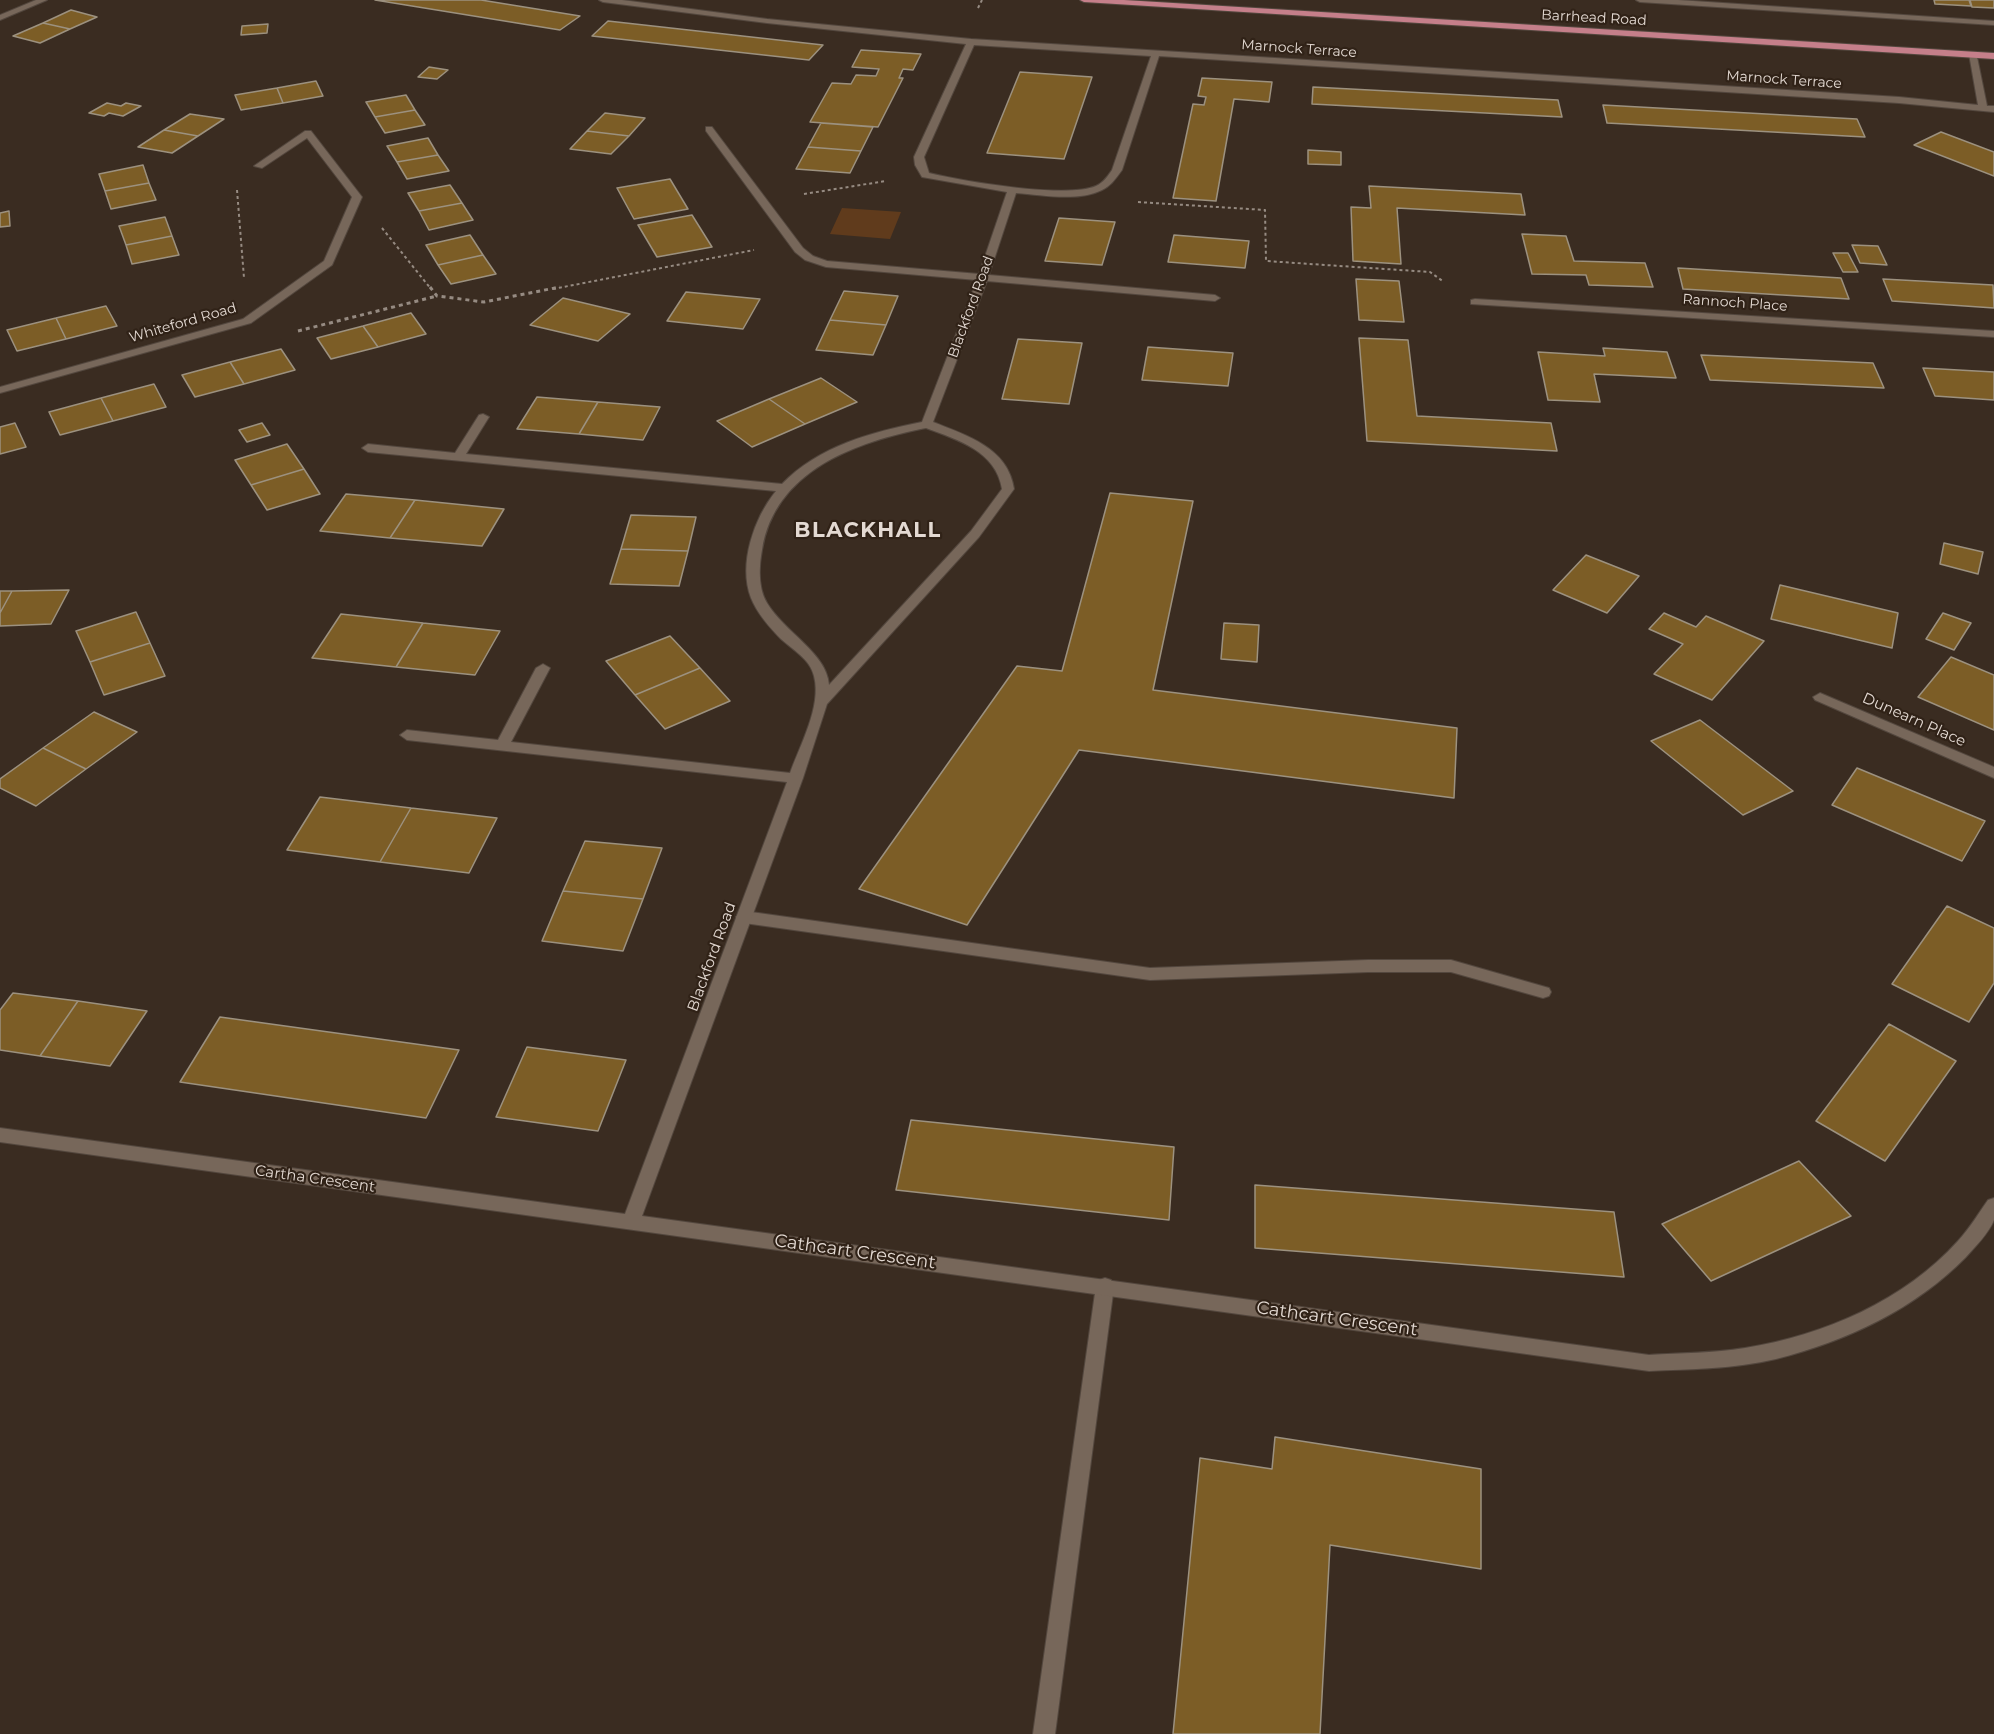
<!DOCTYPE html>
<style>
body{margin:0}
canvas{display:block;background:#3a2c21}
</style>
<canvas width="1994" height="1734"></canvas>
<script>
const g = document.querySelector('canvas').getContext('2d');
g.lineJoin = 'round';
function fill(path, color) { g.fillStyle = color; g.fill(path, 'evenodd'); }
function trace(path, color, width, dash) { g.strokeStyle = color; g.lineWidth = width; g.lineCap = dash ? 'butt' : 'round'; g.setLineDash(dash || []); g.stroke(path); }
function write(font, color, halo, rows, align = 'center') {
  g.font = font + ' Montserrat,sans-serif'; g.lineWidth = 4.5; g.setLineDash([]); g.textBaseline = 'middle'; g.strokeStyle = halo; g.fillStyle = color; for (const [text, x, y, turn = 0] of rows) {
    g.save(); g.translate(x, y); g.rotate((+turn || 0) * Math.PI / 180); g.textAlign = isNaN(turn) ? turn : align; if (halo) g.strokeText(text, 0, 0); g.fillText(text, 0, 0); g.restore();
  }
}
fill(new Path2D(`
 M 842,208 L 901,212 L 890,239 L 830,234 Z`), '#603b1c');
const building = new Path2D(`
 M 375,0 L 481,0 L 580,16 L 560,30 Z
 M 1934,0 L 1969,0 L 1971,6 L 1935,4 Z
 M 1970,0 L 1994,0 L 1994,8 L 1972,7 Z
 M 71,10 L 97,17 L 70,29 L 43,23 Z
 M 608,21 L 823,45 L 809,60 L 592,36 Z
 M 43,23 L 70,29 L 40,43 L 13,36 Z
 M 268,24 L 267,33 L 241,35 L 242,26 Z
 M 861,50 L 921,54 L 913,70 L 903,69 L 899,78 L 903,78 L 878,127 L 810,122 L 832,83 L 851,84 L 856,75 L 876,76 L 879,69 L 852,67 Z
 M 429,67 L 448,70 L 437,79 L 418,77 Z
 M 1020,72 L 1092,77 L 1064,159 L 987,153 Z
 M 1202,78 L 1272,82 L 1269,102 L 1234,99 L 1216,201 L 1173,198 L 1193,104 L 1204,105 L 1206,97 L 1198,96 Z
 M 316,81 L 323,96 L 283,103 L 277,88 Z
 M 1313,87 L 1558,100 L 1562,117 L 1312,104 Z
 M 277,88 L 283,103 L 241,110 L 235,95 Z
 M 406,95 L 415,110 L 375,117 L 366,102 Z
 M 107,103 L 121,106 L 126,103 L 141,106 L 123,116 L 109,113 L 104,116 L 89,113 Z
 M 1603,105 L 1857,119 L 1865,137 L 1607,123 Z
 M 415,110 L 425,125 L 385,133 L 375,117 Z
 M 605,113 L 645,118 L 629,136 L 587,131 Z
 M 190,114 L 224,119 L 198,136 L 164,130 Z
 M 821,123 L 873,127 L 861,151 L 808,147 Z
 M 164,130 L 198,136 L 172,153 L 138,147 Z
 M 587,131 L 629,136 L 611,154 L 570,149 Z
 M 1941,132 L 1994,152 L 1994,176 L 1914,145 Z
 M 428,138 L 438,155 L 397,162 L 387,146 Z
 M 808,147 L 861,151 L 850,173 L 796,169 Z
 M 1308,150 L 1341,152 L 1341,165 L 1308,164 Z
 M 438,155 L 449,171 L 407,179 L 397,162 Z
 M 143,165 L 149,183 L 105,191 L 99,174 Z
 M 670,179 L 688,209 L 634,219 L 617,188 Z
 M 149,183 L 156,200 L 111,209 L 105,191 Z
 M 450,185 L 462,203 L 419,211 L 408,193 Z
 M 1369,186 L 1521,194 L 1525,215 L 1397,208 L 1401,264 L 1353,261 L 1351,207 L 1371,208 Z
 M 462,203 L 473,220 L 429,230 L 419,211 Z
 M 9,211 L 10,226 L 0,227 L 0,213 Z
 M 692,215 L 712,247 L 657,257 L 638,225 Z
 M 165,217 L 172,236 L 126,245 L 119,226 Z
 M 1059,218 L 1115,222 L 1102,265 L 1045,261 Z
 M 1522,234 L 1566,236 L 1574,261 L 1645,263 L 1653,287 L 1589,285 L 1586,275 L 1532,274 Z
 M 470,235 L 483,255 L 438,265 L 426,245 Z
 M 1174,235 L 1249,241 L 1245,268 L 1168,262 Z
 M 172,236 L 179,255 L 132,264 L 126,245 Z
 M 1852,245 L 1878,246 L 1887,265 L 1860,263 Z
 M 1833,253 L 1848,253 L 1858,272 L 1843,272 Z
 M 483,255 L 496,274 L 451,284 L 438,265 Z
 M 1678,268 L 1841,278 L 1849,299 L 1683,289 Z
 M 1356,279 L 1399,281 L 1404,322 L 1359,320 Z
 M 1883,279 L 1993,285 L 1994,308 L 1892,301 Z
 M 844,291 L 898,296 L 886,325 L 830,320 Z
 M 686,292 L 760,299 L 743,329 L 667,321 Z
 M 563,298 L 630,314 L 598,341 L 530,325 Z
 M 106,306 L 117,326 L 66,339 L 56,318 Z
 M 411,313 L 426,334 L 378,347 L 363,326 Z
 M 56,318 L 66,339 L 17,351 L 7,330 Z
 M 830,320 L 886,325 L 873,355 L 816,350 Z
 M 363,326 L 378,347 L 331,359 L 317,338 Z
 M 1359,338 L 1408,340 L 1417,416 L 1551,423 L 1557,451 L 1367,441 Z
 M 1018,339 L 1082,343 L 1069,404 L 1002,399 Z
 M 1148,347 L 1233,353 L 1228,386 L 1142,380 Z
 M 1603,348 L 1667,352 L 1676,378 L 1594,374 L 1600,402 L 1548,400 L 1538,352 L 1605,356 Z
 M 281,349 L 295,370 L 244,384 L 230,362 Z
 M 1701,355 L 1873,363 L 1884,388 L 1710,380 Z
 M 230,362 L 244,384 L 195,397 L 182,375 Z
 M 1923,368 L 1994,372 L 1994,400 L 1935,396 Z
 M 821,378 L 857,402 L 805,424 L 769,399 Z
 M 154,384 L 166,407 L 113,421 L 101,398 Z
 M 537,397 L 598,402 L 579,434 L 517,429 Z
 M 101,398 L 113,421 L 60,435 L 49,412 Z
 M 769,399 L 805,424 L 752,447 L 717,421 Z
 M 598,402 L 660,407 L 643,440 L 579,434 Z
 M 15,423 L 26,447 L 0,454 L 0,427 Z
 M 262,423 L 270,435 L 247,442 L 239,430 Z
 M 287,444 L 304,469 L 251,485 L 235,460 Z
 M 304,469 L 320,494 L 267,510 L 251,485 Z
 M 1110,493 L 1193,501 L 1153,690 L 1457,728 L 1454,798 L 1079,750 L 967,925 L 859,889 L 1017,666 L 1062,671 Z
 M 346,494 L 415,500 L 390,538 L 320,531 Z
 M 415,500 L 504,509 L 482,546 L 390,538 Z
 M 631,515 L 696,517 L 688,551 L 621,549 Z
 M 1944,543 L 1983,552 L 1978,574 L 1940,564 Z
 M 621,549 L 688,551 L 679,586 L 610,584 Z
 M 1586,555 L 1639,576 L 1607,613 L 1553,590 Z
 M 1780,585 L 1898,613 L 1892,648 L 1771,619 Z
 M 69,590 L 51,624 L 0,626 L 0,613 L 12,591 Z
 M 0,591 L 12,591 L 0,613 Z
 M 136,612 L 150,643 L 90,662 L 76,631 Z
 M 1664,613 L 1696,627 L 1706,616 L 1764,641 L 1712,700 L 1654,674 L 1683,644 L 1649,629 Z
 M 1943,613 L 1971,623 L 1954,650 L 1926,639 Z
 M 341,614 L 423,623 L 396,667 L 312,658 Z
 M 423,623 L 500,631 L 475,675 L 396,667 Z
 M 1224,623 L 1259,625 L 1257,662 L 1221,659 Z
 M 670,636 L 700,668 L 635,695 L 606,661 Z
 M 150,643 L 165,676 L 104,695 L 90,662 Z
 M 1951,657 L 1994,675 L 1994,730 L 1918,697 Z
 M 700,668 L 730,701 L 665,729 L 635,695 Z
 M 94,712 L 137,732 L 86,769 L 43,748 Z
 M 1700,720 L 1793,791 L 1743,815 L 1651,741 Z
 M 43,748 L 86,769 L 36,806 L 0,788 L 0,779 Z
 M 1857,768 L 1985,821 L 1962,861 L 1832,805 Z
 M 320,797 L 411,808 L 380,862 L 287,850 Z
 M 411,808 L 497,818 L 469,873 L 380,862 Z
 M 585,841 L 662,848 L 643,899 L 563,891 Z
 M 563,891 L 643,899 L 623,951 L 542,941 Z
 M 1947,906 L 1994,928 L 1994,983 L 1969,1022 L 1892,984 Z
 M 13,993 L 78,1001 L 40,1056 L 0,1050 L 0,1010 Z
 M 78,1001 L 147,1011 L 110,1066 L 40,1056 Z
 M 220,1017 L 459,1050 L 426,1118 L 180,1082 Z
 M 1889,1024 L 1956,1061 L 1885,1161 L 1816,1121 Z
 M 527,1047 L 626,1060 L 598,1131 L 496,1117 Z
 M 911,1120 L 1174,1147 L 1169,1220 L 896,1190 Z
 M 1799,1161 L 1851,1216 L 1711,1281 L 1662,1224 Z
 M 1255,1185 L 1614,1212 L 1624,1277 L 1255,1248 Z
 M 1275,1437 L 1481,1469 L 1481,1569 L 1330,1545 L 1320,1734 L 1173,1734 L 1200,1458 L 1272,1469 Z`);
fill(building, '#7c5d26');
trace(building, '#9c917f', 1.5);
const service = new Path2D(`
 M 744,911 L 1150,968 L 1368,960 L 1451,960 L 1549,988 L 1551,992 L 1549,996 L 1543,998 L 1451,972 L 1368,972 L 1150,980 L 744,923 L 739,921 L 736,917 L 739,913 Z
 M 1105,1278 L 1111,1280 L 1114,1286 L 1055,1734 L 1033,1734 L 1096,1286 L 1099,1280 Z`);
const minor = new Path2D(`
 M 36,0 L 47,0 L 0,20 L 0,15 Z
 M 599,0 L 622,0 L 767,19 L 971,39 L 1899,97 L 1978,105 L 1969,54 L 1976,52 L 1987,106 L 1994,106 L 1994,112 L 1899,103 L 1159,56 L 1122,170 C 1116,178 1111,186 1102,190 C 1078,202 1042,195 1016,193 L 989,275 L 1215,295 L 1220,298 L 1215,301 L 987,281 L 933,422 C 968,436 1008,448 1014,489 L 979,537 L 827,704 L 803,778 L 642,1216 L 1649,1355 C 1681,1353 1713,1353 1745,1348 C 1824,1335 1904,1301 1958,1241 C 1970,1228 1978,1214 1988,1200 L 1994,1198 C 1994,1204 1994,1214 1994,1220 C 1989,1233 1975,1247 1966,1257 C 1915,1309 1847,1341 1776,1359 C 1734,1369 1691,1369 1649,1371 L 0,1142 L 0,1128 L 625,1214 L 787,782 L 407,740 L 400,735 L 407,730 L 498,740 L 536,668 L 543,664 L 550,668 L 511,742 L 790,773 C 800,745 822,706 814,676 C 810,659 793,650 781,639 C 770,628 757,613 751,598 C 738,564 754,518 776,491 L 368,452 L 362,448 L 368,444 L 455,453 L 479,415 L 483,414 L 489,417 L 466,454 L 782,484 C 819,446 872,432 922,422 L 977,280 L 826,267 L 805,260 L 795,252 L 706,131 L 706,127 L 712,127 L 803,248 L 813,256 L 827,261 L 979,274 L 1007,192 L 922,177 L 915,165 L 914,157 L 966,44 L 767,23 L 603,2 ZM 974,45 L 1151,56 L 1112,170 C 1108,176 1103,183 1096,186 C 1066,199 962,181 929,173 L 924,157 ZM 926,428 C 958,440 996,451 1002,489 L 971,531 L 829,685 C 827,653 784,632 767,603 C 758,588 759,566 762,550 C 775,470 856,442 926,428 Z
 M 1636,0 L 1678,0 L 1994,21 L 1994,25 L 1640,2 Z
 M 305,131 L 311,131 L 362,197 L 332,265 L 251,323 L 0,393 L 0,387 L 243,319 L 324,261 L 352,197 L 307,138 L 262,168 L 254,166 Z
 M 1475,299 L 1994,331 L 1994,337 L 1471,304 L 1471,300 Z
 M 1820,693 L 1994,767 L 1994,778 L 1815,700 L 1813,697 Z`);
const primary = new Path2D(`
 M 1080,0 L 1124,0 L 1994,53 L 1994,59 L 1084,2 Z`);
trace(service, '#53473e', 2);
trace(minor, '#53473e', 2);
trace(primary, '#53473e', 2);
trace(new Path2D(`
 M 978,8 L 982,0
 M 237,190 L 244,278
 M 804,194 L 886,181
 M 1138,202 L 1265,210 L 1266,261 L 1430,272 L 1444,282
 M 382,228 L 431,289
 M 553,289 L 754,250`), '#968b82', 2, [3, 3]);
trace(new Path2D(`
 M 430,287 L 437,296 L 484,302 L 560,287
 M 298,331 L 437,296`), '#968b82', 3, [4, 4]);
fill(service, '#77675a');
fill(minor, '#77675a');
fill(primary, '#c57f8a');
write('14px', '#e3d9d2', '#302217', [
 ["Barrhead Road",1594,18,3],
 ["Marnock Terrace",1299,49,4],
 ["Marnock Terrace",1784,80,4],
 ["Rannoch Place",1735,303,4],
 ["Blackford Road",971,307,-70],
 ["Whiteford Road",183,323,-16]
]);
write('15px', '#e3d9d2', '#302217', [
 ["Dunearn Place",1914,720,24],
 ["Blackford Road",712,957,-70],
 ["Cartha Crescent",315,1179,8]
]);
write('18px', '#e3d9d2', '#302217', [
 ["Cathcart Crescent",855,1252,8],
 ["Cathcart Crescent",1337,1319,8]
]);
g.letterSpacing = '1.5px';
write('bold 21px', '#e3d9d2', '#302217', [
 ["BLACKHALL",868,531]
]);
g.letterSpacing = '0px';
</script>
